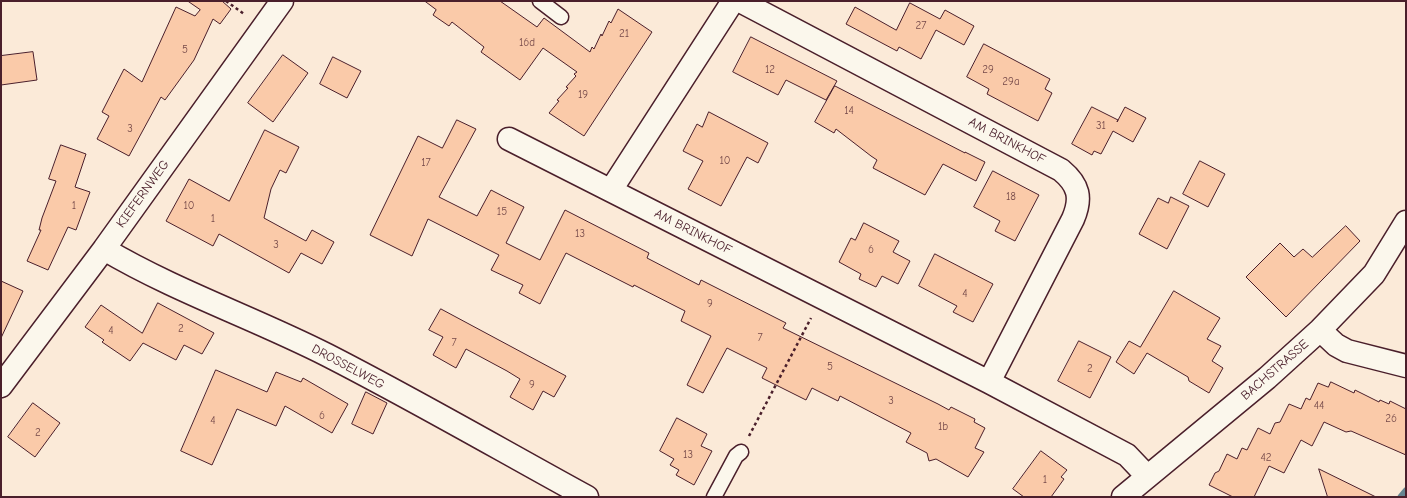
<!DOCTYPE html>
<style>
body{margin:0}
#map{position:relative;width:1407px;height:498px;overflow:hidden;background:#fbead8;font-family:"Comic Neue",sans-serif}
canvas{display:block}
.frame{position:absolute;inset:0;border:2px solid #4a1f2b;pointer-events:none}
</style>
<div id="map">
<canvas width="1407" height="498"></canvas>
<div class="frame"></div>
</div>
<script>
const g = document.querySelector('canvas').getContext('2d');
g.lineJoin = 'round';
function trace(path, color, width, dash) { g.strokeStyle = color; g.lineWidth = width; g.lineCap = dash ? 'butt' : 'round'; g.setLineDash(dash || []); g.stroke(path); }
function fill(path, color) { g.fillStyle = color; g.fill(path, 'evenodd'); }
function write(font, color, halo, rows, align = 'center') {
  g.font = font + ' "Comic Neue",sans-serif'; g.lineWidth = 3; g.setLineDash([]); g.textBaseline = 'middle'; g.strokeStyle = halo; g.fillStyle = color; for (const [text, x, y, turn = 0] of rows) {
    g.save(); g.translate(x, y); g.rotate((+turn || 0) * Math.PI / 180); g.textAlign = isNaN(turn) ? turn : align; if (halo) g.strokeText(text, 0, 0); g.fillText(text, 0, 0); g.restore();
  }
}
trace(new Path2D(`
 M 1401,497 L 1406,491`), '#668590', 7);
const building = new Path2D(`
 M 188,1 L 222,1 L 231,9 L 220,24 L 213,19 L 194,60 L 165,100 L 161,97 L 129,156 L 97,139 L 109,116 L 102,112 L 124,69 L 142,82 L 176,7 L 195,16 L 200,10 Z
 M 425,1 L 500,1 L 537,27 L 544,18 L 590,52 L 592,47 L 594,49 L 601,34 L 602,36 L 609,21 L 611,23 L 618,9 L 652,32 L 584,136 L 549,113 L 559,101 L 557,100 L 568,88 L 566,87 L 576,76 L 574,74 L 577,72 L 543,48 L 520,80 L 481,52 L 484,47 L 452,22 L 449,26 L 433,15 L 436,10 Z
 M 910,3 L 940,19 L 945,10 L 974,26 L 964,45 L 936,30 L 921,59 L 899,47 L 897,51 L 846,24 L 855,7 L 896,30 Z
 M 751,37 L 837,81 L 826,100 L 786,80 L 778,95 L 733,72 Z
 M 984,44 L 1050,79 L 1045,89 L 1052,93 L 1038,121 L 987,94 L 989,89 L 967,77 Z
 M 33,52 L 37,80 L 1,85 L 1,56 Z
 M 283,55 L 308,73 L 273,122 L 248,103 Z
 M 333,57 L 361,71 L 347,98 L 320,84 Z
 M 835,86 L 965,153 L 965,152 L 985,162 L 976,181 L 943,164 L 925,195 L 873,168 L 877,160 L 871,156 L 836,129 L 834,133 L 815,122 Z
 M 1092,107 L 1118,120 L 1117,122 L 1125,107 L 1146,118 L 1133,142 L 1113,131 L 1101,154 L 1094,151 L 1092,155 L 1072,144 Z
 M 709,112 L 768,143 L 758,163 L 747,157 L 721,206 L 688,189 L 703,161 L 683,151 L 697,124 L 702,127 Z
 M 457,120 L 476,129 L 439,197 L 477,216 L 491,190 L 524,207 L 506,243 L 540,260 L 565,210 L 649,253 L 647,258 L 699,285 L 701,280 L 786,323 L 783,328 L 938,404 L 949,410 L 951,407 L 975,419 L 974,422 L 985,428 L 975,448 L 984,452 L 968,477 L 936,459 L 929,461 L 927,453 L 906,442 L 911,433 L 840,396 L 838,401 L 812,388 L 806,400 L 762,378 L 767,368 L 727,348 L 703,393 L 687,385 L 711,336 L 681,321 L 685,311 L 634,285 L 633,287 L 566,253 L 540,304 L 519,293 L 523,285 L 491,270 L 499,255 L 428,219 L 412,256 L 370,235 L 418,136 L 442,148 Z
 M 265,130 L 299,147 L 286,173 L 280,170 L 271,189 L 264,218 L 306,241 L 312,230 L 334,242 L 322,264 L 301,253 L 289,273 L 219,234 L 213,246 L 166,221 L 189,179 L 229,201 Z
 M 61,145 L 86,154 L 75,187 L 90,192 L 76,230 L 68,227 L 48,270 L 27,261 L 41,230 L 39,230 L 42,218 L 56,181 L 49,179 Z
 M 1200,161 L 1225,174 L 1208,207 L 1183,194 Z
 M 993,171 L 1039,195 L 1015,241 L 995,231 L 1000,221 L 974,207 Z
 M 1171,197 L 1189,206 L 1167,249 L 1139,234 L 1158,198 L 1168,203 Z
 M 864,223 L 899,241 L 893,252 L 910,261 L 898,284 L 882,276 L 876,287 L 859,279 L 861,274 L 839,262 L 851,238 L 855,240 Z
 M 1346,226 L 1360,241 L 1286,317 L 1246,277 L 1280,243 L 1294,257 L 1303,249 L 1312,257 Z
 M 935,254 L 993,284 L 973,322 L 953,312 L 957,306 L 919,286 Z
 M 1,281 L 23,291 L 1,338 Z
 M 1174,291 L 1220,318 L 1207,339 L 1221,346 L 1212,361 L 1223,368 L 1209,393 L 1189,381 L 1188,377 L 1147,353 L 1134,374 L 1116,362 L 1129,341 L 1140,347 Z
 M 158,303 L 214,333 L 202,354 L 184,345 L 176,360 L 143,343 L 130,361 L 102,342 L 104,340 L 85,327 L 101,305 L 142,333 Z
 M 441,309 L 566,376 L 554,397 L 543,391 L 533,410 L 510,397 L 520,379 L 507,371 L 466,349 L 456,368 L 433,355 L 443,337 L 429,330 Z
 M 1079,341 L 1111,357 L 1090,398 L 1058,381 Z
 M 216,370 L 267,392 L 276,372 L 301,382 L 303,378 L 348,404 L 332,433 L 285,406 L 276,426 L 237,409 L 212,465 L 181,451 Z
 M 1331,382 L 1354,393 L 1355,390 L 1379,402 L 1380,400 L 1389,404 L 1390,401 L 1406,409 L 1406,455 L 1351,431 L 1346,432 L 1324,422 L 1312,446 L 1301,440 L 1284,473 L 1269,466 L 1254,497 L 1233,497 L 1209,485 L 1215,473 L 1219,471 L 1227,454 L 1237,459 L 1242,448 L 1247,450 L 1258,428 L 1270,434 L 1275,423 L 1280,422 L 1289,404 L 1301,409 L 1306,398 L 1310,400 L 1318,383 L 1328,387 Z
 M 366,392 L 387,403 L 373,434 L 352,424 Z
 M 33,403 L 60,423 L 35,457 L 8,437 Z
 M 677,418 L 707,434 L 701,446 L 712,451 L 694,485 L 676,475 L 679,470 L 670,465 L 674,459 L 660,451 Z
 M 1041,451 L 1067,470 L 1061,477 L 1064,479 L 1051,497 L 1024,497 L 1013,489 Z
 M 1319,469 L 1376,497 L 1328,497 Z`);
fill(building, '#facaa9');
trace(building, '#4a1f2b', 1);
const lane = new Path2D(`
 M 540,1 L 561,17
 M 714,497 L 736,456 L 741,452`);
const street = new Path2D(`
 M 740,1 L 1061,170 C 1079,185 1082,198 1073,219 L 989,382
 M 509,139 L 989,382 L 1127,455 L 1147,476
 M 611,190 L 733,1
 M 104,249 C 175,291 254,318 327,355 C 415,400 501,450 587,497
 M 1320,330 L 1336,345 L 1347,351 L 1406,366
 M 1,386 L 104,249 L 282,1
 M 1123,497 L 1267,378 L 1320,330 L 1374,274 L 1406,222`);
trace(lane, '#4a1f2b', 17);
trace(street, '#4a1f2b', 25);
trace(new Path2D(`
 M 226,1 L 244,14
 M 749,436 L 811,318`), '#4a1f2b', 2.5, [3, 3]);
trace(lane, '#fbf7ec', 14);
trace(street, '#fbf7ec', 22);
write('11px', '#764a4a', null, [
 ["27",921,26],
 ["21",624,34],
 ["16d",527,43],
 ["5",185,50],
 ["12",770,70],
 ["29",988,70],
 ["29a",1011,82],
 ["19",583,95],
 ["14",849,111],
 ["31",1101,126],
 ["3",130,129],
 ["10",725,161],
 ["17",426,163],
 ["18",1011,197],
 ["1",74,206],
 ["10",189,206],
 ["15",502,212],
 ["1",213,219],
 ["13",580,234],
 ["3",276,245],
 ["6",871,250],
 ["4",965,294],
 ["9",710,304],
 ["2",181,329],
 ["4",111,331],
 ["7",760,338],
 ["7",454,343],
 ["5",830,367],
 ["2",1090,369],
 ["9",532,385],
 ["3",891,401],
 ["44",1319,406],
 ["6",322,416],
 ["26",1391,419],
 ["4",213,421],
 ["1b",943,427],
 ["2",38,433],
 ["13",688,455],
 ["42",1266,458],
 ["1",1045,480]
]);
write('13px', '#4a1f2b', '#fbf7ec', [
 ["AM BRINKHOF",1007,141,28],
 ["KIEFERNWEG",143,194,-54],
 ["AM BRINKHOF",693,232,27],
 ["DROSSELWEG",348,367,28],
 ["BACHSTRASSE",1275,370,-41]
]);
</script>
